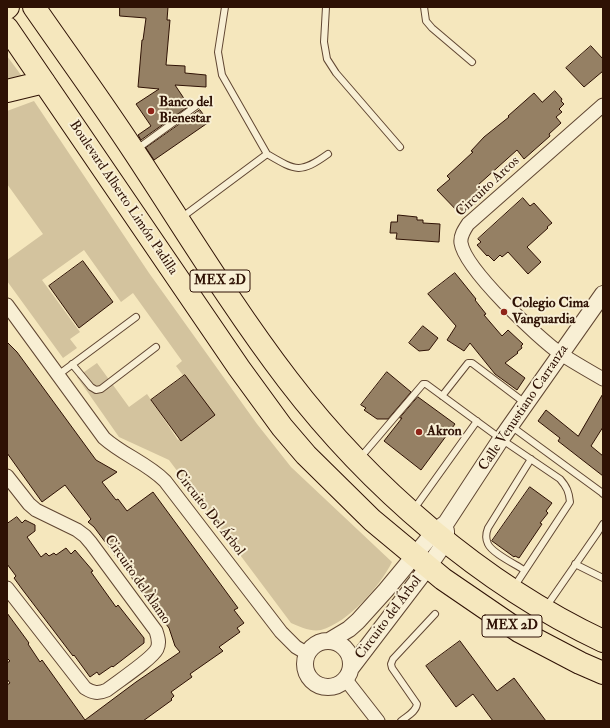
<!DOCTYPE html>
<meta charset="utf-8">
<style>
body{margin:0}
#map{position:relative;width:610px;height:728px;overflow:hidden;background:#f5e7bd;font-family:"IM FELL Double Pica",serif}
canvas{display:block}
.frame{position:absolute;inset:0;border:8px solid #2e1104;pointer-events:none}
</style>
<div id="map">
<canvas width="610" height="728"></canvas>
<div class="frame"></div>
</div>
<script>
const g = document.querySelector('canvas').getContext('2d');
g.lineJoin = 'round';
function fill(path, color) { g.fillStyle = color; g.fill(path, 'evenodd'); }
function trace(path, color, width, dash) { g.strokeStyle = color; g.lineWidth = width; g.lineCap = dash ? 'butt' : 'round'; g.setLineDash(dash || []); g.stroke(path); }
function write(font, color, halo, rows, align = 'center') {
  g.font = font + ' "IM FELL Double Pica",serif'; g.lineWidth = 4; g.setLineDash([]); g.textBaseline = 'middle'; g.strokeStyle = halo; g.fillStyle = color; for (const [text, x, y, turn = 0] of rows) {
    g.save(); g.translate(x, y); g.rotate((+turn || 0) * Math.PI / 180); g.textAlign = isNaN(turn) ? turn : align; if (halo) g.strokeText(text, 0, 0); g.fillText(text, 0, 0); g.restore();
  }
}
fill(new Path2D(`
 M 7,56 L 24,79 L 7,85 Z
 M 34,101 L 149,273 L 257,424 L 291,467 L 392,562 C 380,586 349,622 321,630 C 311,632 300,627 291,623 L 169,460 L 119,437 L 77,377 L 97,363 L 129,407 L 147,394 L 178,440 L 213,415 L 176,366 L 182,361 L 133,293 L 121,302 L 84,250 L 42,280 L 80,332 L 70,339 L 77,348 L 63,358 L 7,281 L 7,260 L 43,234 L 7,184 L 7,111 Z`), '#d3c39e');
const building = new Path2D(`
 M 120,7 L 168,7 L 167,20 L 170,20 L 166,65 L 185,66 L 185,73 L 206,75 L 206,87 L 175,85 L 189,106 L 141,140 L 138,135 L 151,126 L 136,104 L 159,89 L 138,87 L 142,40 L 143,40 L 146,18 L 120,16 Z
 M 591,46 L 603,59 L 603,71 L 584,87 L 566,68 Z
 M 555,91 L 562,99 L 561,101 L 564,104 L 559,109 L 562,112 L 556,117 L 561,123 L 549,134 L 550,136 L 524,159 L 517,150 L 478,185 L 486,194 L 462,216 L 437,190 L 450,179 L 447,176 L 473,152 L 471,151 L 484,137 L 509,117 L 508,116 L 534,93 L 542,102 Z
 M 200,110 L 209,122 L 154,160 L 146,148 Z
 M 523,198 L 530,206 L 534,203 L 552,223 L 547,227 L 548,228 L 527,247 L 541,262 L 528,274 L 508,252 L 502,257 L 500,255 L 494,261 L 488,255 L 487,256 L 477,245 L 481,242 L 478,239 Z
 M 398,215 L 417,217 L 417,220 L 423,220 L 423,223 L 440,224 L 439,242 L 396,239 L 397,233 L 390,233 L 391,222 L 397,222 Z
 M 83,261 L 113,302 L 79,328 L 49,286 Z
 M 455,273 L 476,299 L 475,300 L 486,314 L 484,315 L 502,336 L 508,330 L 523,344 L 521,346 L 522,348 L 517,352 L 518,353 L 505,363 L 525,378 L 517,390 L 495,374 L 470,343 L 464,351 L 447,340 L 456,326 L 428,294 Z
 M 423,326 L 438,338 L 429,350 L 419,351 L 409,343 Z
 M 7,342 L 17,352 L 96,460 L 117,472 L 102,482 L 116,500 L 118,499 L 127,511 L 153,492 L 238,608 L 234,610 L 244,623 L 237,628 L 240,632 L 219,647 L 223,651 L 190,674 L 192,677 L 171,692 L 174,696 L 171,699 L 172,700 L 143,721 L 7,721 L 7,685 L 10,683 L 7,679 L 7,663 L 10,661 L 7,658 L 7,613 L 29,643 L 28,644 L 40,662 L 42,660 L 85,720 L 136,682 L 180,652 L 175,646 L 169,628 L 94,527 L 88,522 L 91,519 L 65,485 L 42,502 L 7,453 Z
 M 387,372 L 411,392 L 388,419 L 377,419 L 364,410 L 366,408 L 361,405 Z
 M 185,375 L 215,415 L 181,441 L 151,400 Z
 M 603,394 L 603,427 L 591,446 L 603,456 L 603,476 L 558,441 L 560,438 L 538,421 L 546,410 L 578,436 Z
 M 418,397 L 455,424 L 421,470 L 384,441 L 402,418 L 400,418 Z
 M 530,487 L 552,503 L 546,511 L 548,513 L 540,523 L 542,524 L 519,558 L 515,556 L 514,557 L 492,541 Z
 M 17,517 L 22,523 L 25,520 L 35,525 L 35,531 L 27,537 L 41,557 L 46,553 L 49,556 L 54,553 L 56,555 L 66,548 L 71,554 L 75,550 L 93,571 L 91,572 L 116,607 L 118,605 L 144,638 L 144,643 L 113,667 L 112,666 L 99,675 L 97,672 L 90,677 L 74,655 L 73,656 L 22,589 L 14,578 L 16,576 L 7,564 L 7,524 Z
 M 460,641 L 497,691 L 514,678 L 546,721 L 493,721 L 473,694 L 456,707 L 426,666 Z`);
fill(building, '#958064');
trace(building, '#2e1104', 1);
const service = new Path2D(`
 M 326,7 L 324,42 L 327,59 L 336,73 L 400,147
 M 424,7 L 426,21 L 432,28 L 472,62
 M 137,149 L 196,106
 M 267,154 C 296,171 300,174 328,154
 M 181,218 L 267,154 L 222,75 L 218,52 L 225,7
 M 72,364 L 91,387 L 96,390 L 101,389 L 156,347
 M 58,375 L 136,317
 M 442,396 L 468,363 L 472,363 L 525,403
 M 511,426 L 601,492 L 603,494
 M 360,458 L 423,384 L 426,384 L 501,439 L 560,479 C 567,487 569,492 570,502 L 514,587
 M 414,509 L 477,421
 M 575,564 L 603,578
 M 524,570 C 515,564 492,553 488,544 C 485,538 486,533 488,528 L 531,459
 M 546,607 L 598,532 L 603,524
 M 401,721 C 407,716 416,712 417,704 L 392,668 L 391,664 L 393,659 L 435,614`);
const minor = new Path2D(`
 M 603,105 L 468,224 C 464,230 460,236 461,243 C 465,269 538,338 561,354 C 575,363 589,371 603,379
 M 7,305 L 104,438 C 123,455 147,463 165,481 L 281,632 L 296,647 L 308,654
 M 7,476 L 29,504 L 36,510 L 77,530 L 85,536 L 91,543 L 156,631 C 158,637 160,643 157,649 C 152,659 117,682 107,690 C 98,694 93,693 85,688 L 7,588
 M 346,680 L 378,721`);
const tertiary = new Path2D(`
 M 329,641 L 349,629 L 358,621 L 386,590 L 434,532 L 446,523 L 501,439 L 603,294
 M305 664a23 23 0 1 1 46 0a23 23 0 1 1-46 0Z
 M 351,668 L 428,567 L 446,541 L 446,531`);
const trunk = new Path2D(`
 M 34,7 C 68,56 103,104 135,153 C 185,229 233,308 288,380 C 369,486 482,584 603,641
 M 7,8 L 8,7
 M 7,28 L 239,368 L 282,427 L 306,455 L 372,520 L 443,579 L 519,631 L 580,663 L 603,673
 M 7,91 L 44,82`);
trace(service, '#604632', 8);
trace(minor, '#604632', 15);
trace(tertiary, '#604632', 18);
trace(trunk, '#2e1104', 24);
trace(service, '#f8efd4', 6);
trace(minor, '#f8efd4', 13);
trace(tertiary, '#f8efd4', 16);
trace(trunk, '#f5e7bd', 22);
for (const [x, y, r, color] of [
 [151,111,4,"#8f2418"],
 [504,312,4,"#8f2418"],
 [419,432,4,"#8f2418"]
]) { const dot = new Path2D(); dot.arc(x, y, r, 0, 2 * Math.PI); g.fillStyle = color; g.fill(dot); trace(dot, '#f8efd4', 1.5); }
for (const [x, y, w] of [
 [220,281,60],
 [512,626,60]
]) { const box = new Path2D(); box.roundRect(x - w / 2, y - 11, w, 22, 3); g.fillStyle = '#f8efd4'; g.fill(box); trace(box, '#2e1104', 1); }
write('bold 13px', '#2e1104', null, [
 ["MEX 2D",220,281],
 ["MEX 2D",512,626]
]);
write('bold 14px', '#2e1104', '#f8efd4', [
 ["Banco del",159,103],
 ["Bienestar",159,119],
 ["Colegio Cima",512,304],
 ["Vanguardia",512,320],
 ["Akron",427,432]
], 'left');
write('14px', '#2e1104', '#f8efd4', [
 ["Circuito Arcos",488,187,-43],
 ["Boulevard Alberto Limón Padilla",123,198,56],
 ["Calle Venustiano Carranza",524,408,-56],
 ["Circuito Del Árbol",209,513,52],
 ["Circuito del Àlamo",137,580,55],
 ["Circuito del Árbol",389,618,-53]
]);
</script>
